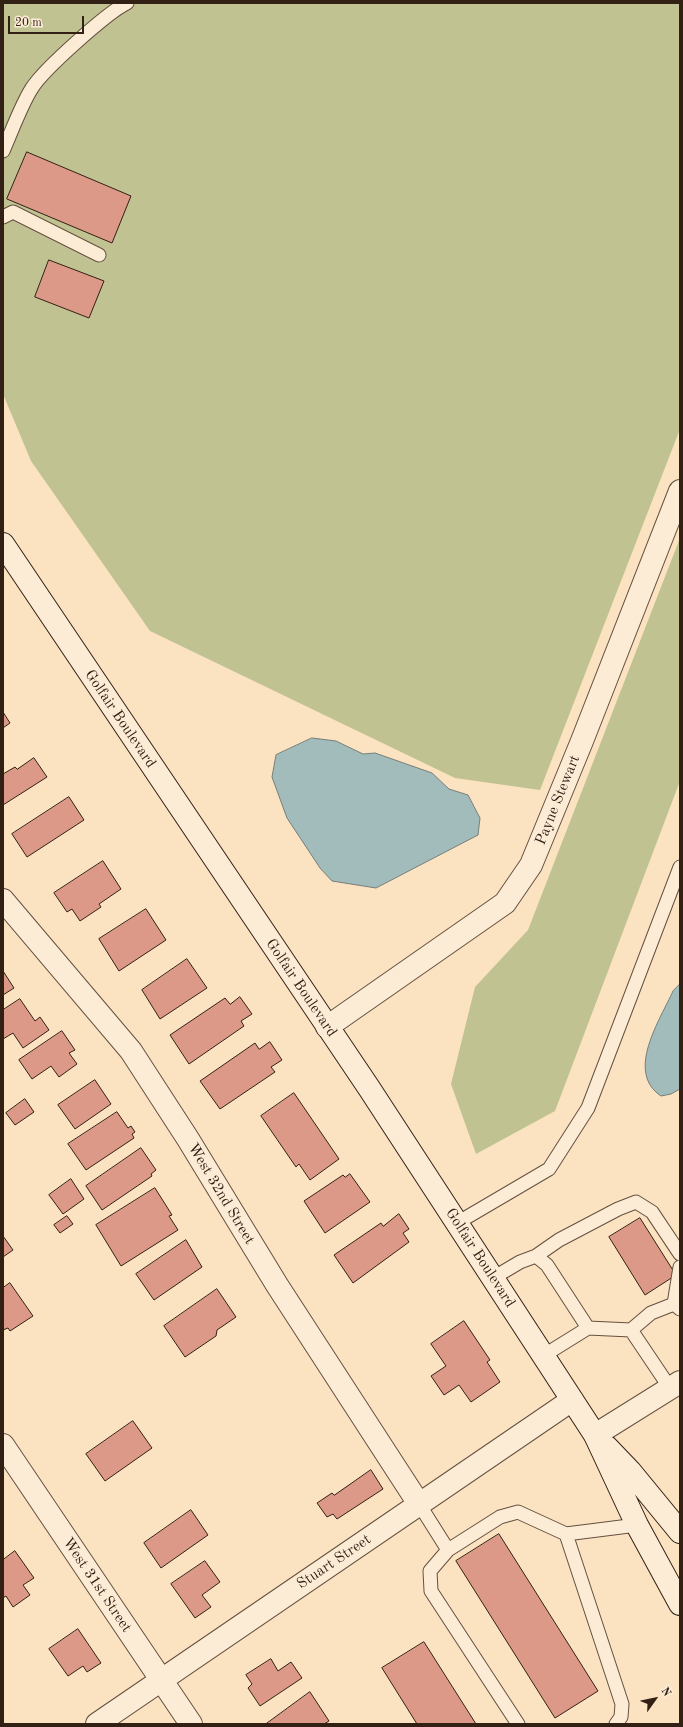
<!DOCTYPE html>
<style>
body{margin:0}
#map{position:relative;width:683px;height:1727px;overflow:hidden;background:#fbe2c0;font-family:"Old Standard TT",serif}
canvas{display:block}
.frame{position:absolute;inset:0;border:4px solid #332015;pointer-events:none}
.north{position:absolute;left:635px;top:1679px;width:40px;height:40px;-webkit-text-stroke:3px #fcecd6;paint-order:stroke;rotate:57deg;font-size:11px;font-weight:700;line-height:16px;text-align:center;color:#332015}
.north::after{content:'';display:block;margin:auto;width:14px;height:18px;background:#332015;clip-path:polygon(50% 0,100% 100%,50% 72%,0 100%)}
.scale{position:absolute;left:8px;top:16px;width:76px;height:18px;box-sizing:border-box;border:2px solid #332015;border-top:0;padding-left:5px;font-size:12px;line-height:14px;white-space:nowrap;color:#332015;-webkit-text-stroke:3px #fcecd6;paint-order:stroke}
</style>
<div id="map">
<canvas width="683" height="1727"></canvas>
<div class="frame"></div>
<div class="north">N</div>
<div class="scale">20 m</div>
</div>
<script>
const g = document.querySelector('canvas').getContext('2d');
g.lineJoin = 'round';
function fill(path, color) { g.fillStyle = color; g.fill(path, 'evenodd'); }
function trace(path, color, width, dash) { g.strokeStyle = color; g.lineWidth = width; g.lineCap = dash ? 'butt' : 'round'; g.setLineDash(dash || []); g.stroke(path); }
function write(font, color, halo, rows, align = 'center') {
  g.font = font + ' "Old Standard TT",serif'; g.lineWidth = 4; g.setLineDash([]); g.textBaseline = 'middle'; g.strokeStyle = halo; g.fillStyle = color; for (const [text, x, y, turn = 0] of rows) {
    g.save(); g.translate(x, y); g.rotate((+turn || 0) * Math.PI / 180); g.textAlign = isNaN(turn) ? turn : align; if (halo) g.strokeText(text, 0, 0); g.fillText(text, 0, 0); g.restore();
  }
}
fill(new Path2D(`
 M 3,3 L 680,3 L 680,429 L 540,790 L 455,778 L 150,631 L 31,461 L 3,394 Z
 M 680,538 L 680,781 L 555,1111 L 476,1154 L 451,1084 L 475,987 L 528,930 Z`), '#c0c391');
const water = new Path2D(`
 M 312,738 L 336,741 L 363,754 L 375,753 L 432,773 L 449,789 L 468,795 L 480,818 L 478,835 L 376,888 L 332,881 L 320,868 L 287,818 L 272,777 L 276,755 Z
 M 680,984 L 680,1089 L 671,1094 L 661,1096 C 625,1072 660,1020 673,991 Z`);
fill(water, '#a2bcbb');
trace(water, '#767e79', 1);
const building = new Path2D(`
 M 27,152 L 131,196 L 112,243 L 7,199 Z
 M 49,260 L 104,281 L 89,318 L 35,297 Z
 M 3,712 L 10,723 L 3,728 Z
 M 34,758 L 47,777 L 3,805 L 3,774 L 15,767 L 17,769 Z
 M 69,797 L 84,820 L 27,857 L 12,834 Z
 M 103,861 L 121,889 L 99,904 L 101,907 L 80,921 L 72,909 L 67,912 L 54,893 Z
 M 146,909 L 166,940 L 119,971 L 99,939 Z
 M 187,959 L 207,988 L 160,1019 L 142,990 Z
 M 3,971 L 14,988 L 3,995 Z
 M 240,997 L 252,1014 L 241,1021 L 244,1026 L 189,1064 L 170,1035 L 225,998 L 230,1004 Z
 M 20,999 L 35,1021 L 40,1017 L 49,1030 L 23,1048 L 13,1033 L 3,1039 L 3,1010 Z
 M 62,1031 L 75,1050 L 69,1053 L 77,1064 L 59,1077 L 51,1066 L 32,1079 L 19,1060 Z
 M 270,1042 L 282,1060 L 271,1067 L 275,1072 L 220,1109 L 200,1081 L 255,1043 L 259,1049 Z
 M 95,1080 L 111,1104 L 75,1129 L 58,1105 Z
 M 294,1093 L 339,1159 L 310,1180 L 299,1164 L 296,1167 L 261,1116 Z
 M 25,1099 L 34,1112 L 15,1125 L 6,1113 Z
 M 117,1112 L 128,1128 L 131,1126 L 135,1132 L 132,1134 L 134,1138 L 86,1170 L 68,1144 Z
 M 141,1148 L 156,1170 L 151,1174 L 152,1176 L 102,1210 L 86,1186 Z
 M 350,1174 L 370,1202 L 325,1233 L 304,1201 L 343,1175 L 345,1177 Z
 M 71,1179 L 84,1199 L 63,1214 L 49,1195 Z
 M 155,1188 L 172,1215 L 169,1216 L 178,1230 L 121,1266 L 96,1225 Z
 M 399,1214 L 409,1229 L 403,1233 L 409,1242 L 353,1283 L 334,1255 L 381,1223 L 383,1226 Z
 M 67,1216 L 73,1224 L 60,1233 L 54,1225 Z
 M 640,1218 L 676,1275 L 645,1295 L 609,1237 Z
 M 3,1236 L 13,1250 L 3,1257 Z
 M 186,1240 L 202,1267 L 154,1300 L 136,1274 Z
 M 10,1283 L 33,1316 L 10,1331 L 8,1328 L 3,1330 L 3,1288 Z
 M 217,1289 L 236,1317 L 217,1330 L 216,1336 L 185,1357 L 164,1326 Z
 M 464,1321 L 490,1360 L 487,1362 L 500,1382 L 471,1402 L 459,1385 L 444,1395 L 431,1376 L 446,1366 L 431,1344 Z
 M 133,1421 L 152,1448 L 105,1481 L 86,1454 Z
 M 371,1470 L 383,1489 L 337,1519 L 333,1514 L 327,1517 L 317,1503 L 332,1493 L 334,1495 Z
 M 191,1510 L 208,1535 L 161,1568 L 144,1543 Z
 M 499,1534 L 598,1691 L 555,1718 L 456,1561 Z
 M 15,1551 L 34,1578 L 23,1585 L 30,1595 L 13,1607 L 6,1596 L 3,1598 L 3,1560 Z
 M 205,1561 L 220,1582 L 202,1595 L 211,1607 L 195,1618 L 171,1584 Z
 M 78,1629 L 101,1663 L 87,1672 L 83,1666 L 68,1676 L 49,1649 Z
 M 424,1642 L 476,1724 L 417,1724 L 382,1668 Z
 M 271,1659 L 278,1671 L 291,1662 L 302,1678 L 260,1706 L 248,1688 L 252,1684 L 246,1675 Z
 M 310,1692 L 329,1721 L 324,1724 L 266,1724 Z`);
fill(building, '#dd9987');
trace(building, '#332015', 1);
const service = new Path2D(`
 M 3,151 C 11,133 22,103 32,88 C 44,69 108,12 127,3
 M 3,217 L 13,212 L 99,255
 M 457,1223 L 549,1169 L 588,1108 L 680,867
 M 536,1256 L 547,1265 L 588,1328
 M 493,1278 L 520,1262 L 536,1256 L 559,1240 L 618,1209 L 636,1202 L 652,1212 L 680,1254
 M 680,1309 L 674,1304 L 680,1267
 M 631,1330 L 651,1313 L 674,1304
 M 543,1356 L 588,1328 L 631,1330 L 670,1388
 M 419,1504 L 448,1550 L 500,1517 L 518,1512 L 566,1534 L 637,1525
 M 566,1534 L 622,1704 L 621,1717 L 616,1724
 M 448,1550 L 430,1571 L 431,1591 L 518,1724`);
const minor = new Path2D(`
 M 3,900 L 131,1051 L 188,1139 L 277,1285 L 419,1504
 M 327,1027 L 505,903 L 531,865 L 582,741 L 680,491
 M 595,1435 L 680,1382
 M 3,1445 L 191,1724
 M 97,1724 L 572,1400`);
const secondary = new Path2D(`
 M 3,544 L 369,1088 L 595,1435 L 637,1525 L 680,1604
 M 607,1447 L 630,1471 L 680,1532`);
trace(service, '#655040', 15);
trace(minor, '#655040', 24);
trace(secondary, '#332015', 24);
trace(service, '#fcecd6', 13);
trace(minor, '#fcecd6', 22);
trace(secondary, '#fcecd6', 22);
write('15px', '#332015', '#fcecd6', [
 ["Golfair Boulevard",120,719,56],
 ["Payne Stewart",558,800,-68],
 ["Golfair Boulevard",301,988,56],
 ["West 32nd Street",221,1194,59],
 ["Golfair Boulevard",480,1258,57],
 ["Stuart Street",334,1562,-34],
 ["West 31st Street",97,1585,56]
]);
</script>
